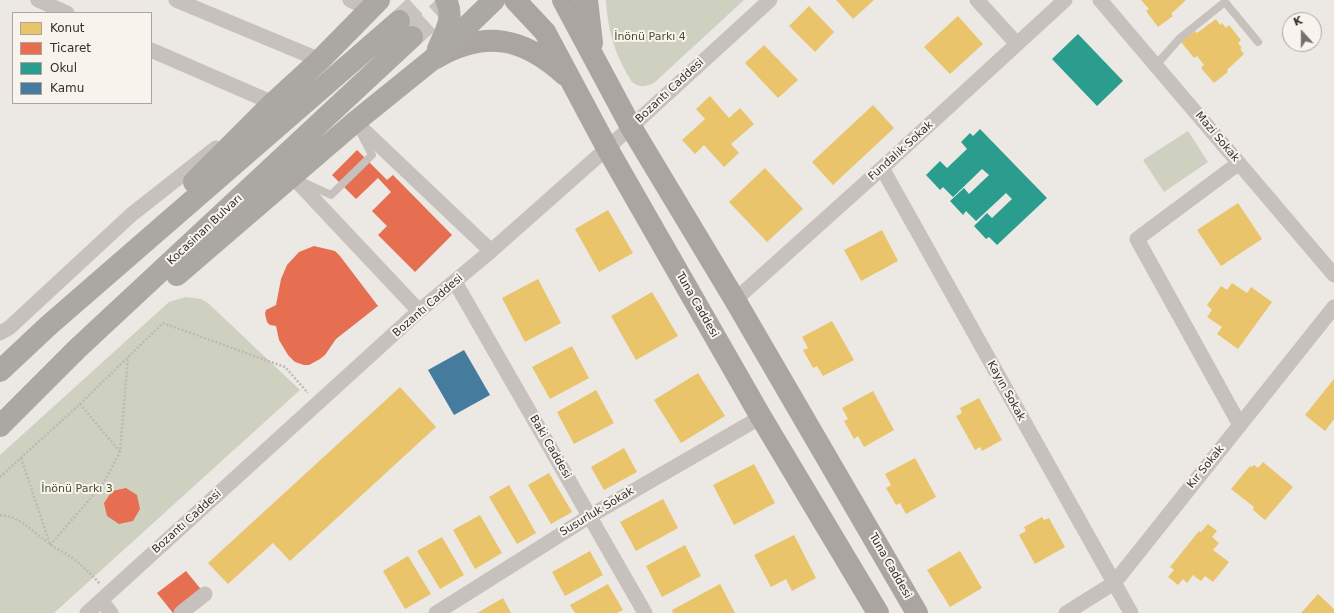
<!DOCTYPE html>
<meta charset="utf-8">
<style>
body{margin:0}
#map{position:relative;width:1334px;height:613px;overflow:hidden;background:#ece8e4;font-family:"DejaVu Sans",sans-serif}
canvas{display:block}
.legend{position:absolute;left:12px;top:12px;width:140px;height:92px;box-sizing:border-box;background:#f8f3ec;border:1px solid #aba49f;margin:0;padding:5px 7px;list-style:none;font-size:12px;color:#372e2b}
.legend li{display:flex;align-items:center;gap:8px;height:20px}
.legend b{width:20px;border:1px solid #aba49f}
.north{position:absolute;left:1282px;top:12px;width:40px;height:40px;box-sizing:border-box;background:#f8f3ec;border:1px solid #aba49f;border-radius:50%;rotate:339deg;font-size:11px;font-weight:700;line-height:16px;text-align:center;color:#372e2b}
.north::after{content:'';display:block;margin:auto;width:14px;height:18px;background:#766f6c;clip-path:polygon(50% 0,100% 100%,50% 72%,0 100%)}
</style>
<div id="map">
<canvas width="1334" height="613"></canvas>
<ul class="legend">
<li><b style="height:11px;background:#e9c46a"></b>Konut</li>
<li><b style="height:11px;background:#e76f51"></b>Ticaret</li>
<li><b style="height:11px;background:#2a9d8f"></b>Okul</li>
<li><b style="height:11px;background:#457b9d"></b>Kamu</li>
</ul>
<div class="north">K</div>
</div>
<script>
const g = document.querySelector('canvas').getContext('2d');
g.lineJoin = 'round';
function fill(path, color) { g.fillStyle = color; g.fill(path, 'evenodd'); }
function trace(path, color, width, dash) { g.strokeStyle = color; g.lineWidth = width; g.lineCap = dash ? 'butt' : 'round'; g.setLineDash(dash || []); g.stroke(path); }
function write(font, color, halo, rows, align = 'center') {
  g.font = font + ' "DejaVu Sans",sans-serif'; g.lineWidth = 4; g.setLineDash([]); g.textBaseline = 'middle'; g.strokeStyle = halo; g.fillStyle = color; for (const [text, x, y, turn = 0] of rows) {
    g.save(); g.translate(x, y); g.rotate((+turn || 0) * Math.PI / 180); g.textAlign = isNaN(turn) ? turn : align; if (halo) g.strokeText(text, 0, 0); g.fillText(text, 0, 0); g.restore();
  }
}
fill(new Path2D(`
 M 606,0 L 744,0 L 655,82 C 648,87 639,88 632,82 C 630,80 629,76 627,74 C 614,52 607,26 606,0 Z
 M 1188,131 L 1208,162 L 1164,192 L 1143,160 Z
 M 186,297 L 201,299 L 208,303 L 300,390 L 54,613 L 0,613 L 0,455 L 169,302 Z`), '#ced1c0');
fill(new Path2D(`
 M 836,0 L 874,0 L 853,19 Z
 M 1141,0 L 1186,0 L 1171,14 L 1173,16 L 1158,27 L 1146,11 L 1149,9 Z
 M 809,6 L 834,32 L 815,52 L 789,26 Z
 M 958,16 L 983,44 L 950,74 L 924,47 Z
 M 1216,19 L 1220,25 L 1222,23 L 1226,28 L 1229,25 L 1241,40 L 1238,43 L 1242,48 L 1240,49 L 1244,54 L 1227,70 L 1228,72 L 1214,83 L 1201,68 L 1204,65 L 1197,56 L 1194,58 L 1181,42 L 1195,31 L 1197,33 Z
 M 764,45 L 798,80 L 778,98 L 745,63 Z
 M 710,96 L 729,118 L 740,108 L 754,124 L 731,144 L 739,153 L 724,167 L 704,145 L 695,154 L 682,140 L 705,119 L 696,109 Z
 M 873,105 L 894,128 L 833,185 L 812,162 Z
 M 765,168 L 803,209 L 767,242 L 729,202 Z
 M 1238,203 L 1262,239 L 1221,266 L 1197,230 Z
 M 608,210 L 633,253 L 599,272 L 575,229 Z
 M 882,230 L 898,261 L 861,281 L 844,250 Z
 M 538,279 L 561,323 L 525,342 L 502,298 Z
 M 1232,283 L 1247,293 L 1251,287 L 1272,302 L 1238,349 L 1217,334 L 1222,327 L 1207,317 L 1212,310 L 1207,305 L 1221,286 L 1227,290 Z
 M 652,292 L 678,336 L 636,360 L 611,316 Z
 M 832,321 L 854,360 L 823,376 L 817,366 L 813,368 L 803,350 L 808,348 L 802,337 Z
 M 572,346 L 589,378 L 550,399 L 532,367 Z
 M 698,373 L 725,416 L 681,443 L 654,400 Z
 M 1334,379 L 1334,419 L 1325,431 L 1305,415 Z
 M 400,387 L 436,427 L 290,561 L 273,543 L 228,584 L 208,563 Z
 M 596,390 L 614,423 L 574,444 L 557,412 Z
 M 873,391 L 894,430 L 864,447 L 858,436 L 854,439 L 844,421 L 848,419 L 842,408 Z
 M 979,398 L 1002,440 L 982,451 L 980,447 L 975,450 L 956,416 L 962,413 L 960,408 Z
 M 624,448 L 637,472 L 604,490 L 591,467 Z
 M 915,458 L 936,497 L 906,514 L 900,503 L 896,505 L 886,488 L 891,485 L 885,474 Z
 M 1263,462 L 1293,487 L 1265,520 L 1253,510 L 1254,507 L 1231,489 L 1250,466 L 1252,467 L 1254,465 L 1258,468 Z
 M 754,464 L 775,503 L 734,525 L 713,485 Z
 M 549,473 L 572,512 L 551,524 L 528,485 Z
 M 509,485 L 536,533 L 517,544 L 489,497 Z
 M 663,499 L 678,528 L 636,551 L 620,522 Z
 M 480,515 L 502,553 L 475,569 L 453,530 Z
 M 1042,517 L 1044,520 L 1049,518 L 1065,547 L 1035,564 L 1019,535 L 1026,531 L 1024,527 Z
 M 1208,524 L 1217,531 L 1212,537 L 1219,543 L 1213,550 L 1229,562 L 1213,582 L 1205,576 L 1201,581 L 1193,575 L 1187,583 L 1183,579 L 1178,585 L 1168,577 L 1174,570 L 1170,567 L 1199,531 L 1201,532 Z
 M 794,535 L 816,578 L 792,591 L 786,579 L 771,587 L 754,555 Z
 M 442,537 L 464,575 L 440,589 L 417,551 Z
 M 685,545 L 701,576 L 662,597 L 646,566 Z
 M 590,551 L 603,575 L 565,596 L 552,572 Z
 M 960,551 L 982,588 L 950,607 L 927,570 Z
 M 408,556 L 431,594 L 405,609 L 383,571 Z
 M 608,584 L 623,610 L 617,613 L 575,613 L 570,605 Z
 M 720,584 L 735,613 L 673,613 L 672,610 Z
 M 1318,594 L 1334,609 L 1334,613 L 1301,613 Z
 M 503,598 L 511,613 L 477,613 Z`), '#e9c46a');
fill(new Path2D(`
 M 357,150 L 387,180 L 393,175 L 452,235 L 415,272 L 378,235 L 387,226 L 372,211 L 391,192 L 378,178 L 356,199 L 332,175 Z
 M 314,246 L 335,251 L 340,256 L 378,306 L 336,339 L 325,355 L 320,359 L 309,365 L 304,365 L 295,362 L 288,355 L 279,340 L 276,326 L 270,325 L 267,322 L 265,314 L 266,310 L 276,305 L 281,279 L 287,265 L 299,252 Z
 M 126,488 L 137,495 L 140,509 L 133,521 L 119,524 L 107,516 L 104,503 L 112,491 Z
 M 186,571 L 204,593 L 179,613 L 173,613 L 157,593 Z`), '#e76f51');
fill(new Path2D(`
 M 1078,34 L 1123,81 L 1097,106 L 1052,59 Z
 M 980,129 L 1047,198 L 997,245 L 989,237 L 986,239 L 974,226 L 987,213 L 992,218 L 1012,199 L 1006,193 L 976,221 L 966,211 L 963,215 L 950,201 L 964,188 L 969,194 L 989,175 L 982,169 L 953,197 L 943,187 L 940,190 L 926,175 L 940,161 L 947,168 L 967,149 L 961,142 L 970,133 L 973,136 Z`), '#2a9d8f');
fill(new Path2D(`
 M 464,350 L 490,395 L 454,415 L 428,370 Z`), '#457b9d');
trace(new Path2D(`
 M 399,21 L 422,0
 M 412,37 L 452,0`), '#c8c3bf', 22, [22, 11]);
trace(new Path2D(`
 M 80,404 L 120,452
 M 21,458 L 50,544
 M 0,477 L 80,404 L 163,323 L 285,367 L 308,393
 M 0,515 C 21,516 33,533 50,544 C 56,549 64,552 71,557 C 82,565 91,574 100,584
 M 50,545 L 103,484 L 120,452 L 128,357`), '#beb9b5', 2.5, [2, 2]);
trace(new Path2D(`
 M 1156,65 L 1180,38 L 1225,2 L 1258,42
 M 301,181 L 331,195 L 372,155 L 361,134`), '#c6c1bc', 8);
trace(new Path2D(`
 M 38,0 L 67,13
 M 176,0 L 320,60
 M 350,0 L 369,9
 M 977,0 L 1017,44
 M 1100,0 L 1334,275
 M 151,50 L 273,103 L 267,108
 M 355,122 L 491,251
 M 1239,163 L 1137,239 L 1240,425
 M 882,168 L 1131,613
 M 292,176 L 419,311
 M 455,282 L 645,613
 M 735,300 L 882,168 L 1065,0
 M 0,333 L 9,328 L 131,215 L 216,148
 M 101,600 L 111,613
 M 87,613 L 419,311 L 491,251 L 631,127 L 770,0
 M 181,613 L 205,594
 M 436,613 L 590,516 L 761,417
 M 1066,613 L 1114,583 L 1334,307`), '#c6c1bc', 15);
trace(new Path2D(`
 M 515,0 L 545,32 L 607,148 L 761,417 L 878,613
 M 563,0 L 631,127 L 735,300 L 917,613
 M 587,0 L 592,43
 M 436,58 C 486,29 524,38 565,75`), '#aba5a1', 22);
trace(new Path2D(`
 M 438,49 C 445,32 455,18 446,0
 M 194,182 L 273,103 L 320,60 L 379,0
 M 177,275 L 355,122 L 433,59 L 494,0
 M 0,371 L 48,326 L 399,21
 M 0,426 L 78,348 L 412,37`), '#aba7a3', 22);
write('11px', '#475231', '#f8f3ec', [
 ["İnönü Parkı 4",650,37],
 ["İnönü Parkı 3",77,489]
]);
write('11px', '#372e2b', '#f8f3ec', [
 ["Bozantı Caddesi",670,91,-43],
 ["Mazi Sokak",1217,137,50],
 ["Fundalık Sokak",901,151,-42],
 ["Kocasinan Bulvarı",205,230,-43],
 ["Tuna Caddesi",697,305,60],
 ["Bozantı Caddesi",428,306,-41],
 ["Kayın Sokak",1006,391,61],
 ["Baki Caddesi",550,447,60],
 ["Kır Sokak",1206,467,-51],
 ["Susurluk Sokak",597,512,-31],
 ["Bozantı Caddesi",187,522,-42],
 ["Tuna Caddesi",890,566,60]
]);
</script>
